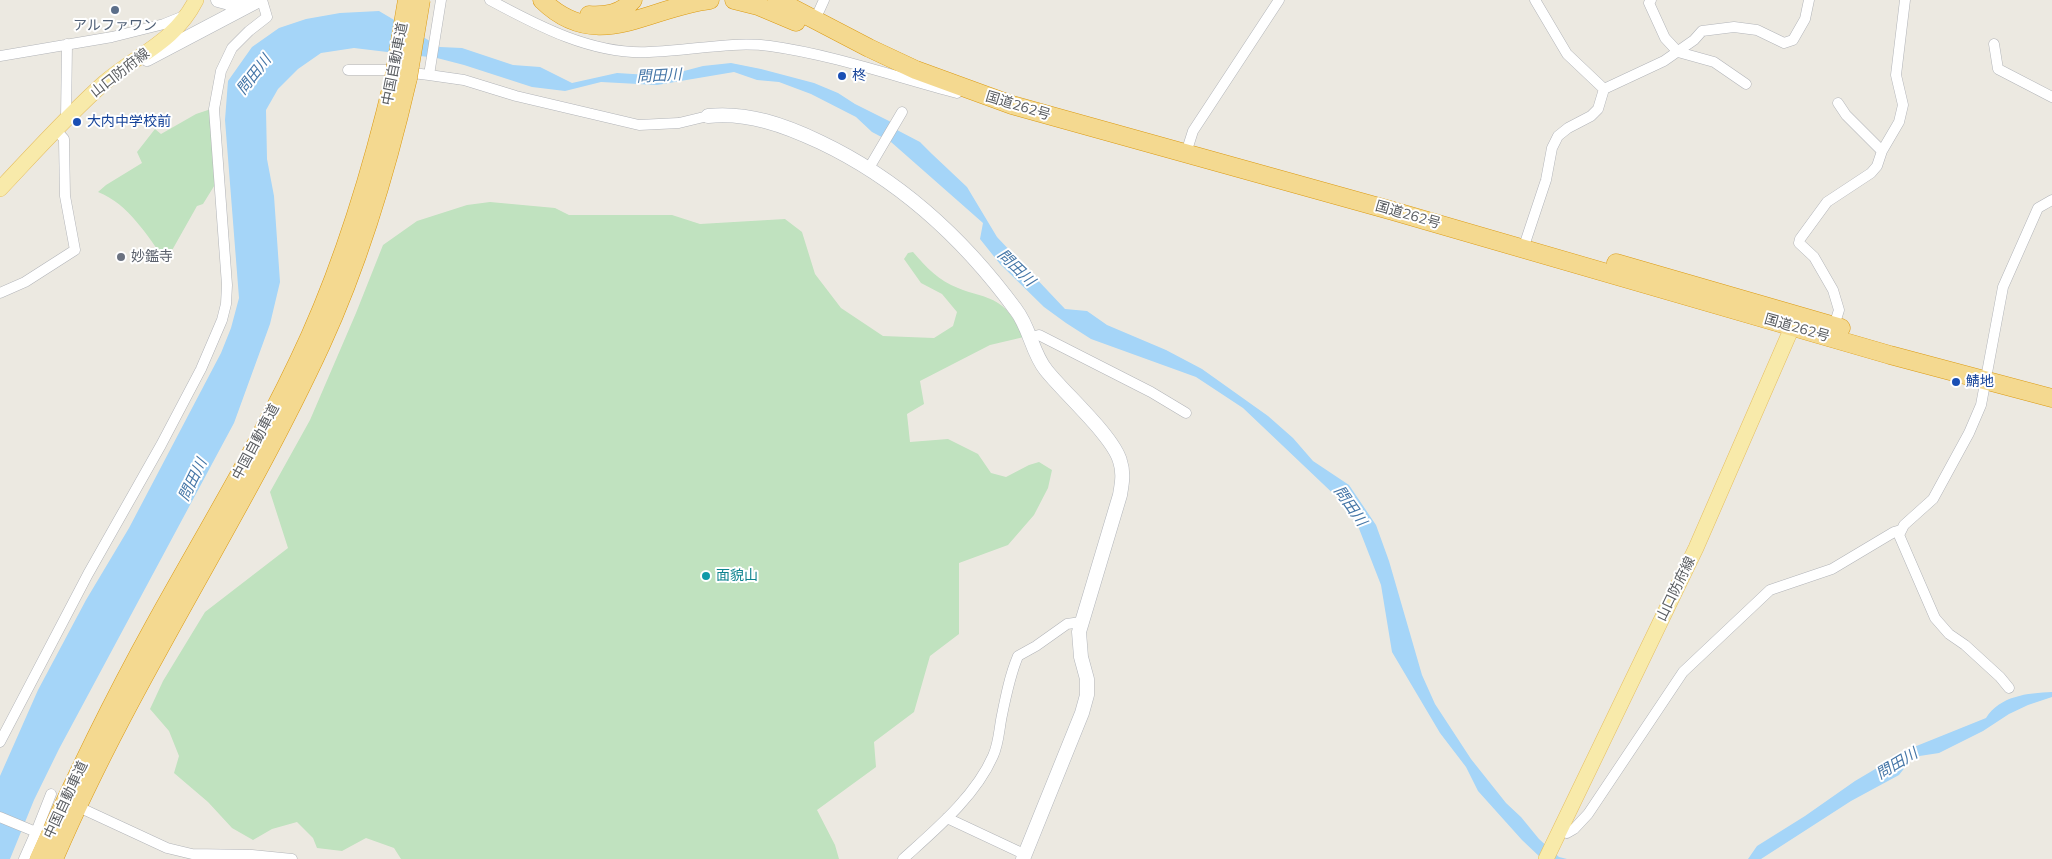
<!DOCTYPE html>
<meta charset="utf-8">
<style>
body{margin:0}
canvas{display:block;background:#ece9e1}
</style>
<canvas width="2052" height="859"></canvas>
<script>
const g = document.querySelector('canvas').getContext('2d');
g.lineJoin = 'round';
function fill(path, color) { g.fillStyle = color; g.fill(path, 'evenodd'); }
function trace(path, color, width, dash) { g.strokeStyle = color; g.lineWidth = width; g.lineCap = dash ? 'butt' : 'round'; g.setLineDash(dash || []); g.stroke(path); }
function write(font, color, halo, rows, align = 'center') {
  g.font = font + ' Mulish,"Noto Sans JP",sans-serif'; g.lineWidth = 4; g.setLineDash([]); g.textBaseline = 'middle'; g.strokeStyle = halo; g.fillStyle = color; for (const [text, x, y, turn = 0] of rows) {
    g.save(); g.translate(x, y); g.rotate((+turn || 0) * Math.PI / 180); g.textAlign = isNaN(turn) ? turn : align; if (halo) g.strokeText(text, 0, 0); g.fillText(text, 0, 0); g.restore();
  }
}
fill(new Path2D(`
 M 211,109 L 216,183 L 203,204 L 197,206 L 166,261 C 147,236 129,204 98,192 L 106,185 L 142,163 L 137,152 L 155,129 L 161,134 L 196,114 Z
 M 490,202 L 555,208 L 569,215 L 672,215 L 700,224 L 785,219 L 802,232 L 815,274 L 841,308 L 883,336 L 934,338 L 953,326 L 957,312 L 942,294 L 921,283 L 904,259 L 908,253 L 913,252 C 926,267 939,281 958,288 C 971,294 986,295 998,303 C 1010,310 1017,325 1024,337 L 990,345 L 920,381 L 924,404 L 907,414 L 910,442 L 948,439 L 978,454 L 991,473 L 1006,477 L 1029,465 L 1039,462 L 1052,470 L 1048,488 L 1034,515 L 1008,545 L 959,563 L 959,634 L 930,656 L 914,712 L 874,742 L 876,767 L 817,810 L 835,845 L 839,859 L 401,859 L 394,848 L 366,838 L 342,851 L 317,848 L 313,838 L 297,822 L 272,829 L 253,840 L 232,828 L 208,802 L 174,773 L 179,756 L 169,731 L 150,709 L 163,681 L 205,612 L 288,548 L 270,492 L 310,420 L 356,313 L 383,245 L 417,221 L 467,205 Z`), '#c0e2bf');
fill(new Path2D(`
 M 379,11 L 440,47 L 462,48 L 513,65 L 540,67 L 572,83 L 617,73 L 665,76 L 703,66 L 731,63 L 761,69 L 814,83 L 838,93 L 855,104 L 891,122 L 897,130 L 920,142 L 932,154 L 967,187 L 997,237 L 1065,309 L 1087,311 L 1107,325 L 1166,350 L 1202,369 L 1268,416 L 1293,438 L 1313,461 L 1349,485 L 1376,525 L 1389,561 L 1422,675 L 1435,704 L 1471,759 L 1506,803 L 1521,817 L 1539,839 L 1559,857 L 1567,859 L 1542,859 L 1522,840 L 1478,791 L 1466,767 L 1440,733 L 1392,652 L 1381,585 L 1358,526 L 1342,502 L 1243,408 L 1196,377 L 1091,339 L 1066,323 L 1044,307 L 1000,264 L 980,239 L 983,223 L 891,142 L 872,132 L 856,117 L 811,94 L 779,82 L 757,80 L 734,72 L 657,85 L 601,82 L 565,91 L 532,87 L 464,65 L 437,58 L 354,48 L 321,53 L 298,69 L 278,89 L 266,110 L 267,159 L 274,196 L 280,282 L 270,324 L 234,423 L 59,749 L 34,800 L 10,859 L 0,859 L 0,776 L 38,690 L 86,600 L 129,528 L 221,353 L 231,328 L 239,298 L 225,120 L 228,81 L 252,47 L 279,28 L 306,19 L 340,13 Z
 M 2052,692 L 2052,697 L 2028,705 L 2009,714 L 1983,731 L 1939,753 L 1913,757 L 1899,775 L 1851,801 L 1761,859 L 1748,859 L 1757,846 L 1805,816 L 1855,781 L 1909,749 L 1986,718 C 2000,696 2027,693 2052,692 Z`), '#a5d5f8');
const street = new Path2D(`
 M 441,0 L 429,75 L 464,80 L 516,96 L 639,125 L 679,123 L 708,116
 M 490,0 C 538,26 593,55 649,52 C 690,51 730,41 770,46 C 834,55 896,77 957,93
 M 1535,0 L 1567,54 L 1604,89
 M 1651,0 L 1649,3 L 1665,38 L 1678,52 L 1714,62 L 1746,84
 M 819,11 L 824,0
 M 1994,44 L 1998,69 L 2052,97
 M 0,56 L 112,37 L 164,24 L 184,16
 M 348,70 L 388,70 L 429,75
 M 1838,103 L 1846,115 L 1882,151
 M 66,119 L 67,44
 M 1186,153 L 1193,131 L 1279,0
 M 869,168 L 902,112
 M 1523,249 L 1546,180 L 1552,148 L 1558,136 L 1568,128 L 1591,116 L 1598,109 L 1604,89 L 1664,61 L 1694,40 L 1702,31 L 1734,27 L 1757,30 L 1784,43 L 1793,40 L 1805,19 L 1809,0
 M 0,293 L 25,282 L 75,250 L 65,196 L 64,139 L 56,130
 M 1834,326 L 1839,310 L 1833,290 L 1814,257 L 1799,243 L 1800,239 L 1827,202 L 1871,173 L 1877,166 L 1882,151 L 1899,122 L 1903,105 L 1896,75 L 1905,0
 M 1032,337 L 1039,335 L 1151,392 L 1186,413
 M 2009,688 L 2000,677 L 1965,645 L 1949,634 L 1935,618 L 1899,535 L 1904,525 L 1933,499 L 1969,433 L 1981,405 L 2003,287 L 2038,208 L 2052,200
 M 0,742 L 88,574 L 161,445 L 201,369 L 222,320 L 226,304 L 227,285 L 214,109 L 221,71 L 232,48 L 249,31 L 267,17 L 262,0
 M 85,810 L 167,848 L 192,854 L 252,855 L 292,859
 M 0,817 L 36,832 L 51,794
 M 947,818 L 1026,855
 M 1561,827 L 1567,833 L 1574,829 L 1588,814 L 1683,672 L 1770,590 L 1832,569 L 1894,532 L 1901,530
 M 24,859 L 36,832
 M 903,859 C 935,830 975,797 993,756 C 999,743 999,729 1002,715 C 1006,695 1010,675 1018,656 L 1036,646 L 1067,624 L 1081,622`);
const secondary = new Path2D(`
 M 218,0 L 233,4 L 248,1
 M 147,59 L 259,0
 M 708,116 C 748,112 784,125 820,142 C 900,180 964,239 1016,310 C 1030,328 1032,353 1046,370 C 1064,393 1113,436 1120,461 C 1124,473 1122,483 1120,495 L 1079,632 L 1081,657 L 1087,679 L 1087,695 L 1082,713 L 1023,859`);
const primary = new Path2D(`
 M 0,189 C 34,153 67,116 104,83 C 139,53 174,43 196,0
 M 1546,859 L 1696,548 L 1797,316`);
const highway = new Path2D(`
 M 542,0 C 597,54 648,7 710,0
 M 734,0 L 758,6 L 796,22
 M 777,0 L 869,48 L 916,70 L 1012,105 L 1393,211 L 1890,355 L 2052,398
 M 589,15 C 606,16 621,14 633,0
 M 1616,263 L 1841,328
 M 39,859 C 74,780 112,702 154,626 C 207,530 265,436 310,336 C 347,253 373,166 394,77
 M 54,859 C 130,681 240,520 321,345 C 360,260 387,169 408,78`);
trace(street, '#b2b4b8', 11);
trace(secondary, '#b3b6bb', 15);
trace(primary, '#e5be61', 16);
trace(highway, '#db9a12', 19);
trace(street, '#fff', 10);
trace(secondary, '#fff', 14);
trace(primary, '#f8eaaa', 15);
trace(highway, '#f4d990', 18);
const highwayBridge = new Path2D(`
 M 394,77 L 407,0
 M 408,78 L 421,0`);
trace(highwayBridge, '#db9a12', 19, []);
trace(highwayBridge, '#f4d990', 18);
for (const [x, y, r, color] of [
 [115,10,5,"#5c6f8a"],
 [842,76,5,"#1a4fb4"],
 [77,122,5,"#1a4fb4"],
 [121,257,5,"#6b7280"],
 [1956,382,5,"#1a4fb4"],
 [706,576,5,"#0f9aa8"]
]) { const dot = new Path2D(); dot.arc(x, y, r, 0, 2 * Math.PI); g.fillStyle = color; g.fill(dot); trace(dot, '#fff', 2); }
write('14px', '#4e5e75', '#fff', [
 ["アルファワン",115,26]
]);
write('14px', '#5a5d61', '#fff', [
 ["中国自動車道",395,64,-79],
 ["山口防府線",120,73,-38],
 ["国道262号",1018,106,17],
 ["国道262号",1408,215,16],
 ["国道262号",1797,328,16],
 ["中国自動車道",256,442,-62],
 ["山口防府線",1676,589,-64],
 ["中国自動車道",66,800,-65]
]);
write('14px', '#164399', '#fff', [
 ["柊",852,76],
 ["大内中学校前",87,122],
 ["鯖地",1966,382]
], 'left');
write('14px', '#5b616d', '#fff', [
 ["妙鑑寺",131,257]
], 'left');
write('14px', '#0d838f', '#fff', [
 ["面貌山",716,576]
], 'left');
write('italic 15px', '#4576a7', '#fff', [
 ["問田川",254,75,-52],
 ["問田川",659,76,-3],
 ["問田川",1016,268,44],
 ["問田川",193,480,-64],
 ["問田川",1350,506,55],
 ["問田川",1897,764,-31]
]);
</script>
